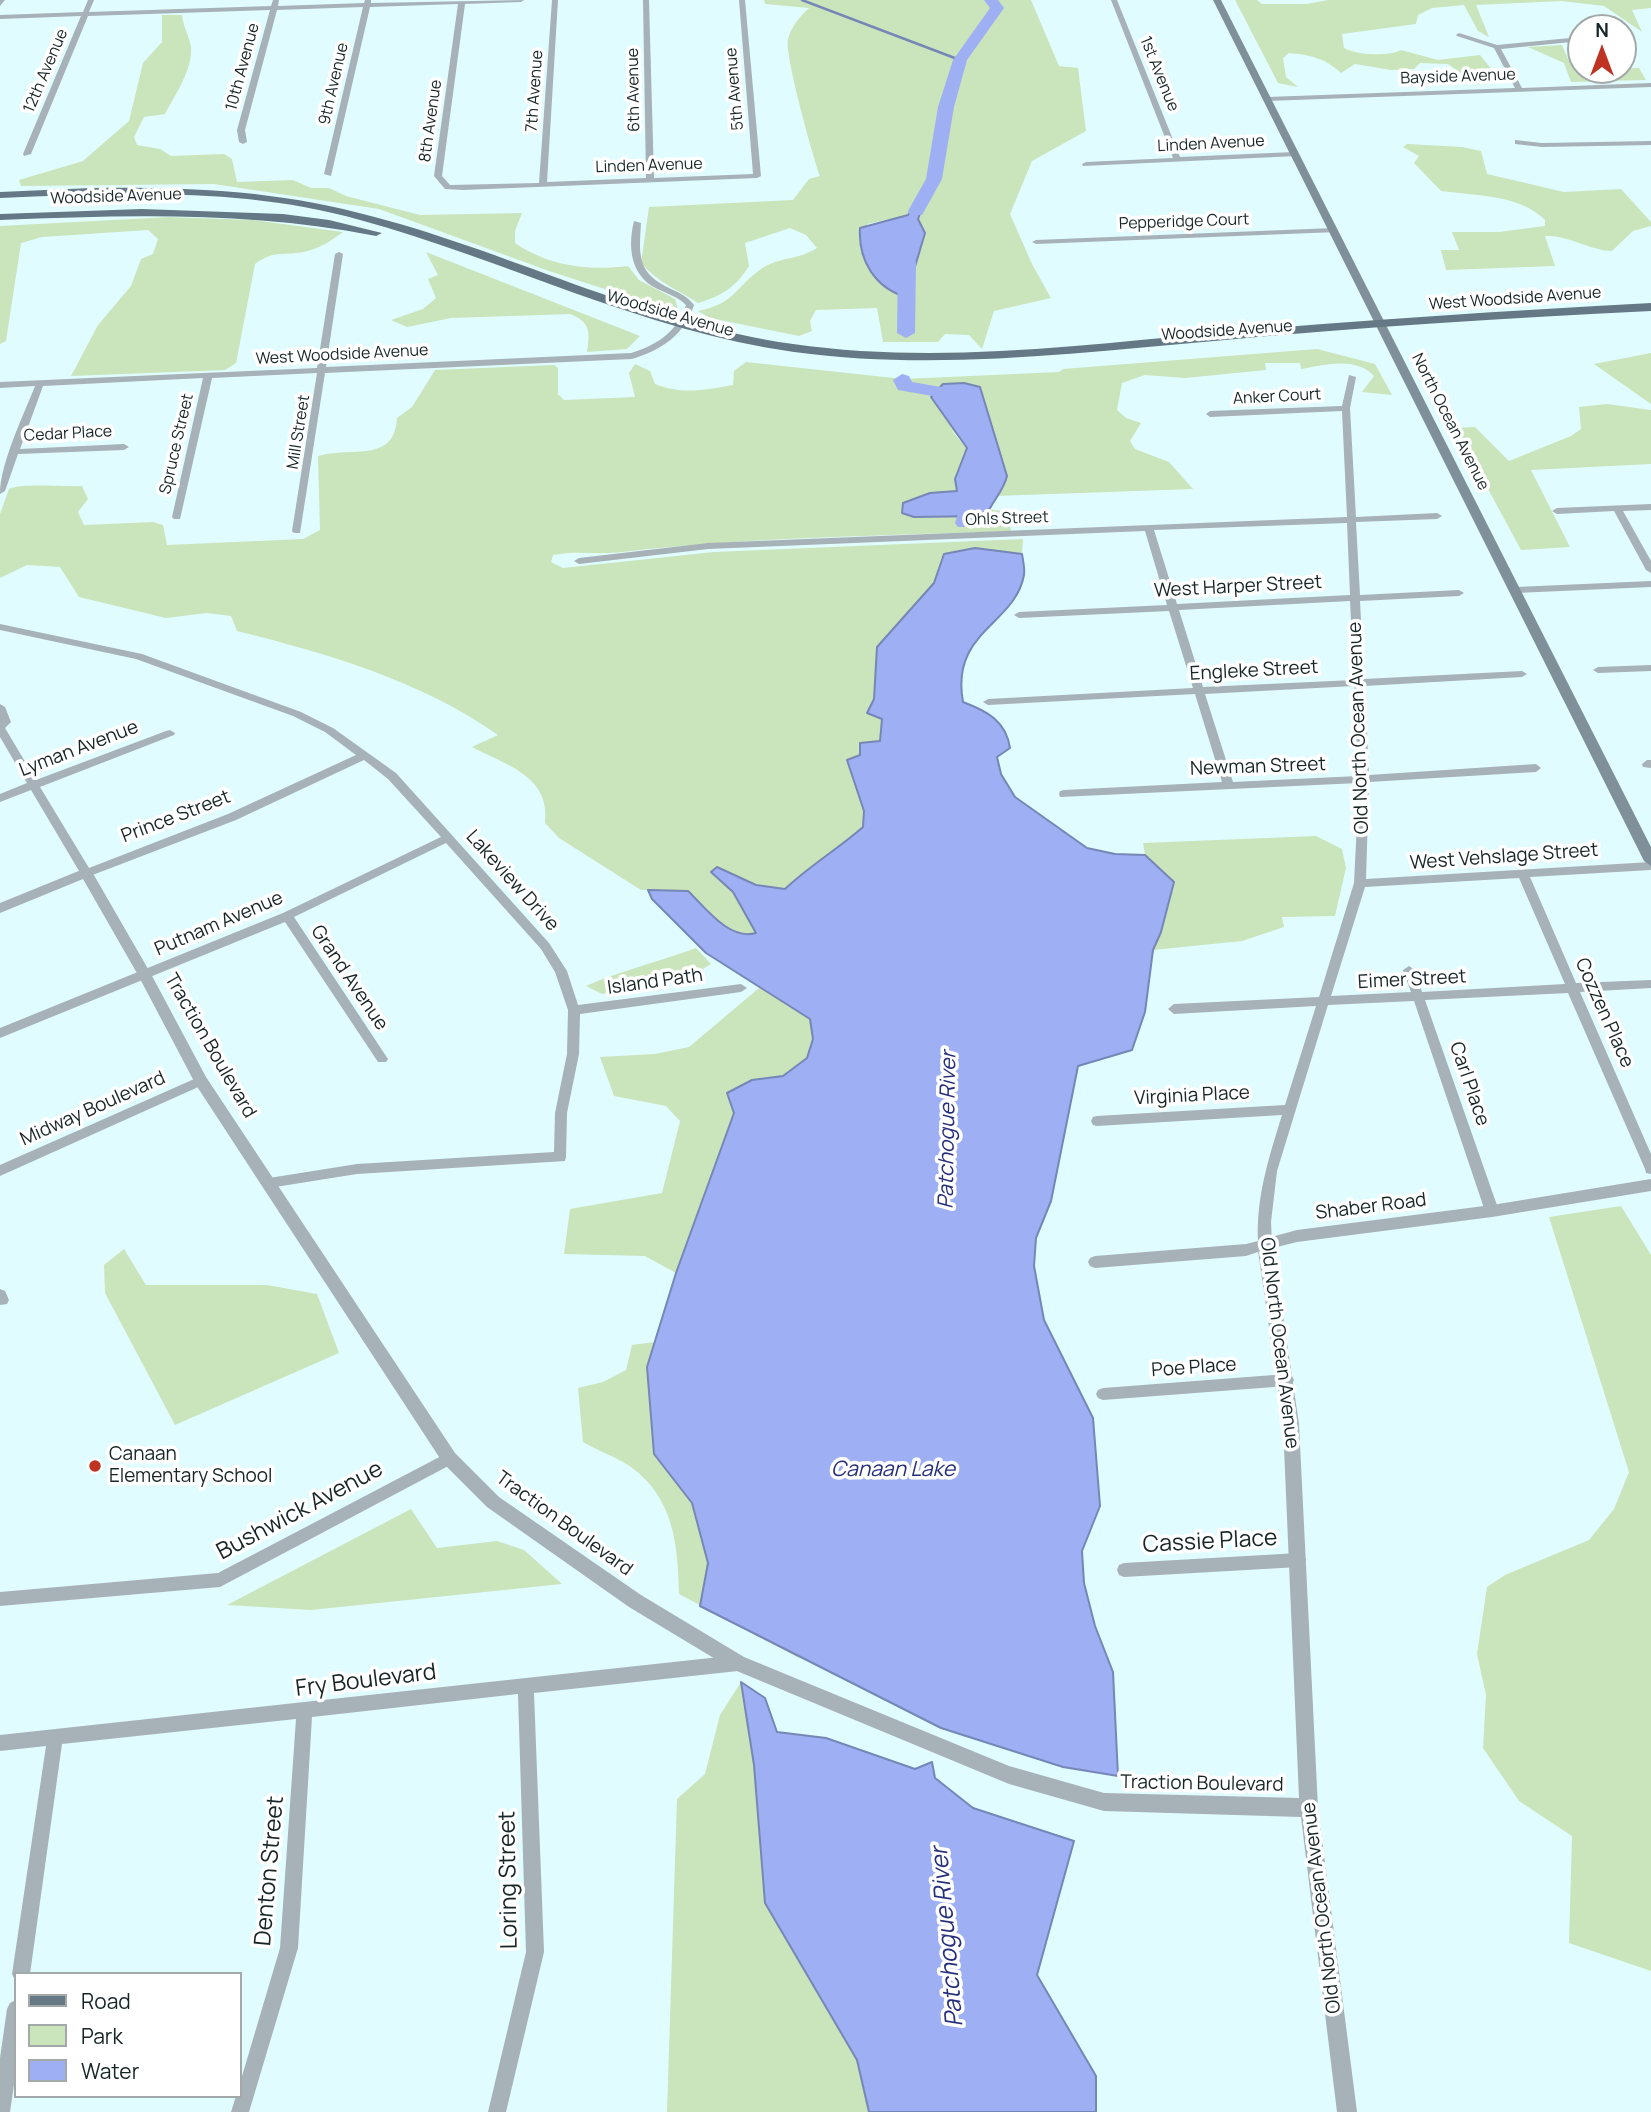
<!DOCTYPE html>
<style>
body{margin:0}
#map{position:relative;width:1651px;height:2112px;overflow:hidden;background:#e1fcfe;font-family:Manrope,sans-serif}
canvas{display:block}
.legend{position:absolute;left:14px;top:1972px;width:228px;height:126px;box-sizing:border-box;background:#fff;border:2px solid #a3a8a8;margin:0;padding:9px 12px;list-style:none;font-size:21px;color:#182526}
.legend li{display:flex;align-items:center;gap:14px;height:35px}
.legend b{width:35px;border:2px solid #a3a8a8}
.north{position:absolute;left:1567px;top:14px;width:70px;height:70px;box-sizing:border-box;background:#fff;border:2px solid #a3a8a8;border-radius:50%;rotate:0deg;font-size:19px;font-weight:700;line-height:28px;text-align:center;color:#182526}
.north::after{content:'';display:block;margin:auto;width:24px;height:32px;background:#bf3322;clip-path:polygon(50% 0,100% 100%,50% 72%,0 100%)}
</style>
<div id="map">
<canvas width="1651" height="2112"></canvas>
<ul class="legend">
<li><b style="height:9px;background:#657885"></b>Road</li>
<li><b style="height:19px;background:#cae4bc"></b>Park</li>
<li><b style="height:19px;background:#9eb0f3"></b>Water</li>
</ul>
<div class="north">N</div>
</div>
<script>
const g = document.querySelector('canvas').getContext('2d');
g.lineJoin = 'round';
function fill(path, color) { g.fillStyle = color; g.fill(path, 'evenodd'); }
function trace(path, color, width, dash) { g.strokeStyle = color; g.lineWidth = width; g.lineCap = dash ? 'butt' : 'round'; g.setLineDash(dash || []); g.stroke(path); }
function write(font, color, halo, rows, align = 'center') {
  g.font = font + ' Manrope,sans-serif'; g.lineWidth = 7; g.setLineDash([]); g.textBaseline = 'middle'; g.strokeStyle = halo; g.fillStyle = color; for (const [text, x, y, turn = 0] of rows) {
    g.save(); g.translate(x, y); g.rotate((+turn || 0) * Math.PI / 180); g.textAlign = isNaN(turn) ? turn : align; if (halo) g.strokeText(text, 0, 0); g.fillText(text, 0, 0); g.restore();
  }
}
fill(new Path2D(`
 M 764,0 L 1031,0 L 1059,66 L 1078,68 L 1086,131 L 1032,161 L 1010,214 L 1032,264 L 1051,298 L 994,311 L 982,349 L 969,335 L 945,334 L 938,342 L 883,342 L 877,308 L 816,310 L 810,321 L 812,331 L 799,336 L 710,318 L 698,311 C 736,303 733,289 761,269 C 778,257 799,260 817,248 L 806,235 L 790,228 L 745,243 L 749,266 C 736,287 722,296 698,303 C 678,290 656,281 641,263 L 649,207 L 793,200 L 809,179 L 820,176 C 813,157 784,53 788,39 C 791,27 800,16 809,8 L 765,4 ZM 931,184 L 917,219 L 912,281 L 867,224 L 908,215 Z
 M 1235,0 L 1257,0 L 1262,4 L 1307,4 L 1328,0 L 1651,0 L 1651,8 L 1632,10 L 1642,32 L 1604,6 L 1562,1 L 1476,5 L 1489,37 L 1478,31 L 1464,5 L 1432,8 L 1418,15 L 1416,24 L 1342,34 L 1344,48 C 1357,55 1388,57 1401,50 L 1438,60 L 1480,55 L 1502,82 L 1476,84 L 1448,64 L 1420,63 L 1414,69 L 1391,70 L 1355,64 L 1341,73 C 1325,58 1310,55 1289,53 L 1283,58 L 1286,77 L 1298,87 L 1278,83 Z
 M 162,15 L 182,15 C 183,27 190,38 191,47 C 193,69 175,95 165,114 L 144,117 L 134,137 L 137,145 L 160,149 L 171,156 L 224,154 L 232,159 L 237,182 L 293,180 L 311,188 L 329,188 L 346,196 L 420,215 L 522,213 L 515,231 L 515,243 C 548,266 589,271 628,266 L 639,280 L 675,299 L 679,313 L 549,271 L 379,209 L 214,184 L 21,186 L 19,180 L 83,161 L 129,121 L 143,63 L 162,42 Z
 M 1562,45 L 1568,59 L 1581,70 L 1639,68 L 1646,80 L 1571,82 L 1564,63 L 1528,47 Z
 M 1407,144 L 1462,147 L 1481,151 L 1487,174 L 1564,192 L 1621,189 L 1651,222 L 1651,226 L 1633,231 L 1612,251 C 1588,250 1569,235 1545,236 L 1555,266 L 1446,270 L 1441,250 L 1459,250 L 1452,232 L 1499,232 L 1545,226 L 1545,220 C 1519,194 1476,196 1441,191 L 1414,163 L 1419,156 L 1403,147 Z
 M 170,217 L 253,220 L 343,232 C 331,241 319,249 303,252 C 281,256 274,250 255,264 L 236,363 L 225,370 L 71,376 L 98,325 L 131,286 L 141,259 L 153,254 L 158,239 L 148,230 L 42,237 L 21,243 L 6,341 L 0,344 L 0,226 Z
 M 426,252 L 640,336 L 627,349 L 587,352 C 590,333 591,322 570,314 L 451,318 L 407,327 L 391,320 L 423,309 L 436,298 L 428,279 L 438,275 Z
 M 1317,349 L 1375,364 L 1392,395 L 1362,392 L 1374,376 C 1356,356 1324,365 1301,369 L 1300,363 L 1265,363 L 1266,370 L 1185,378 L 1145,375 L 1122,383 L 1117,410 L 1126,418 L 1141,423 L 1130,441 L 1135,449 L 1169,462 L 1193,489 L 995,496 L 1005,484 L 949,427 L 967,449 L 957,492 L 930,493 L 914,517 L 986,516 L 989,509 L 1008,512 L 1011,531 C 881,536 751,537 622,552 C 599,555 577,550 553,555 L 551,562 L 563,568 L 714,552 L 1023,539 L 1022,554 L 975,548 L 944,554 L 934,583 L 877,647 L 874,699 L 867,713 L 882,719 L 799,1658 L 679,1594 C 678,1546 674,1498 631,1467 C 617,1457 598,1451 583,1442 L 578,1388 L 603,1382 L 626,1370 L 632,1345 L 655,1342 L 676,1273 L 645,1256 L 564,1254 L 570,1209 L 662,1193 L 680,1121 L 666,1106 L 614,1096 L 600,1057 L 655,1054 L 689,1047 L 759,988 L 706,953 L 652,899 L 648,890 L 641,890 L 559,838 L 545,823 C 551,776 506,765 472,747 L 498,735 C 422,681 326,653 237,631 L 231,616 L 207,613 L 166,618 L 79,597 L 60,567 L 27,565 L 0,578 L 0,514 L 9,489 C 21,483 65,487 82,486 L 88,499 L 78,512 L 84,525 L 153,522 L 163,525 L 167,545 L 303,539 L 320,530 L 318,456 C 353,446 394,464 397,418 L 412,407 L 435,370 L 554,365 L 558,368 L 558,394 L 564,400 L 635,397 L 629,373 L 635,364 L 650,371 L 655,384 C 682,395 705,390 733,385 L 734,371 L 746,362 L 903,379 L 1059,372 L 1063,369 Z
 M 1651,353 L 1651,404 L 1594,364 Z
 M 1607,404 L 1651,410 L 1651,464 L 1531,470 L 1570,547 L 1521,550 L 1455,428 L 1475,427 L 1509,461 L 1571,436 L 1581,429 L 1579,407 Z
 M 1316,836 L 1342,849 L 1346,868 L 1335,916 L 1282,917 L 1284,927 L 1242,941 L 1153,950 L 1161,932 L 1174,882 L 1145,855 L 1143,843 Z
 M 696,948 L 711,964 L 684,980 L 602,994 L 586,986 C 622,970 659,962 696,948 Z
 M 1621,1206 L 1651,1255 L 1651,1971 L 1569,1943 L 1572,1836 L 1519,1801 L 1483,1748 L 1486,1695 L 1477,1654 L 1487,1587 L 1505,1575 L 1589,1540 L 1614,1509 L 1629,1472 L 1549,1217 Z
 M 124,1249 L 146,1285 L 267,1285 L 317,1294 L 339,1353 L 175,1425 L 105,1293 L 104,1265 Z
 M 411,1509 L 437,1548 L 497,1541 L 524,1550 L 562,1584 L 311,1610 L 227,1605 Z
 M 741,1682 L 754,1765 L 765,1903 L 857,2060 L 869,2112 L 667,2112 L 677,1799 L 705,1774 L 720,1715 Z`), '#cae4bc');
const water = new Path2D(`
 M 933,181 L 918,219 L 925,233 L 906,297 C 875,288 858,260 860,228 L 908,215 Z
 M 964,383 L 980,387 L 1007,476 C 1004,490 992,502 986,516 L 914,517 L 902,513 L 903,503 L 930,493 L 957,491 L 955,479 L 967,448 L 931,397 L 943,384 Z
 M 975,548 L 1022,554 C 1023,560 1025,569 1024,575 C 1015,625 950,631 963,702 C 987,711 1006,721 1010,748 L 997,757 L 1001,774 L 1015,797 L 1087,848 L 1115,854 L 1145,855 L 1174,882 L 1161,932 L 1153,950 L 1145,1012 L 1132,1050 L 1078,1066 L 1051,1201 L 1036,1238 L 1034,1266 L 1044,1320 L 1093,1418 L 1100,1506 L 1082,1551 L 1084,1583 L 1095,1626 L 1113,1672 L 1118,1776 L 1063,1767 L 941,1728 L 700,1606 L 708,1563 L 692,1503 L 654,1454 L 647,1367 L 676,1273 L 734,1113 L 727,1093 L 752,1080 L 783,1076 L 807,1058 L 813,1039 L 810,1019 L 706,953 L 652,899 L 648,890 L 688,891 C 705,907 729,941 756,933 L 733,892 L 711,872 L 717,867 L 756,885 L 785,889 C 809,866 838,849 863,827 L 864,811 L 847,760 L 860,755 L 860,743 L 880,741 L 882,719 L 867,713 L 874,699 L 877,647 L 934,583 L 944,554 Z
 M 741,1682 L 765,1698 L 777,1732 L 826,1738 L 915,1769 L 932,1762 L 935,1778 L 973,1808 L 1074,1841 L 1037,1975 L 1096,2076 L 1096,2112 L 869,2112 L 857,2060 L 765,1903 L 754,1765 Z`);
fill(water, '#9eb0f3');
trace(water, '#7686b6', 2);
trace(new Path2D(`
 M 802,0 L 960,60`), '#7686b6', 2.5);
fill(new Path2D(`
 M 984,0 L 998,0 L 1004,8 L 967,60 L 954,107 L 942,179 L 922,215 L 910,215 L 908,211 L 926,179 L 938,107 L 953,60 L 990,8 Z
 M 907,257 L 916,262 L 915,333 L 906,338 L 897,333 L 898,262 Z
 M 902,374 L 909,376 L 912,382 L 958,390 L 968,411 L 966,415 L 952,415 L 944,398 L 898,390 L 893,380 Z
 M 978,476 L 988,482 L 975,523 L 972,527 L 958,527 L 955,523 L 968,482 Z`), '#9eb0f3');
fill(new Path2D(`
 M 0,0 L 5,0 L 0,6 Z
 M 88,0 L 94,0 L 89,12 L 271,6 L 273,0 L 279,0 L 278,6 L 364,3 L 365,0 L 371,0 L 371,3 L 524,0 L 521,2 L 465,4 L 442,176 L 450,185 L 539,183 L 552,0 L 558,0 L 547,182 L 646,178 L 643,0 L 649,0 L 654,178 L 753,174 L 739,0 L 745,0 L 761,176 L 757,178 L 463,190 L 445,189 L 434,176 L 458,4 L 370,7 L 331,176 L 324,174 L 363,7 L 277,10 L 245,130 L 247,142 L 243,144 L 239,142 L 237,130 L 270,10 L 88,16 L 31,154 L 24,156 L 23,154 L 81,16 L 0,19 L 0,15 L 83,12 Z
 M 1111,0 L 1117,0 L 1180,157 L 1294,152 L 1297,152 L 1297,156 L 1083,166 L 1082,164 L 1086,162 L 1173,158 Z
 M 1459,33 L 1497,45 L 1581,37 L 1581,41 L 1501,49 L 1522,88 L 1651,83 L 1651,87 L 1267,101 L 1263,99 L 1267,97 L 1515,88 L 1494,48 L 1457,36 L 1456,35 Z
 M 1515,140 L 1542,143 L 1651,141 L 1651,145 L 1542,147 L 1515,144 Z
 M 634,221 L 641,223 C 639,257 637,273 671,289 C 680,293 688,297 694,305 C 684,335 662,350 632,359 L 325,373 L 300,533 L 294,533 L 292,531 L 317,373 L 212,378 L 180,519 L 174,519 L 172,517 L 203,378 L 43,386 L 20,449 L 124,444 L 129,447 L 124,450 L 18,454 L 5,491 L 0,494 C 0,463 23,417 35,386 L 0,388 L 0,382 L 317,368 L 335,254 L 339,252 L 343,254 L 326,367 L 631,353 C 657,345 677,332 686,305 C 676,295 664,293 652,286 C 630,272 628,245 634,221 Z
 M 1334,228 L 1338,230 L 1337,232 L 1036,244 L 1032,242 L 1036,240 Z
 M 1349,375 L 1356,377 L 1350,408 L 1356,517 L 1437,513 L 1442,516 L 1437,519 L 1356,522 L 1360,595 L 1459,590 L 1464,593 L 1459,596 L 1360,601 L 1364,679 L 1522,671 L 1527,674 L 1522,677 L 1365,686 L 1369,775 L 1536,764 L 1541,768 L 1536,772 L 1369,782 L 1366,879 L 1651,862 L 1651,870 L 1530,877 L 1576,983 L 1651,980 L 1651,988 L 1580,992 L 1651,1154 L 1651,1174 L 1646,1173 L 1645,1169 L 1568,993 L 1425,1000 L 1499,1211 L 1497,1215 L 1492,1216 L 1487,1215 L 1485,1211 L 1414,1001 L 1328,1005 L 1277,1171 L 1271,1222 L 1272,1244 L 1270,1248 L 1246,1256 L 1095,1268 L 1090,1266 L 1088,1262 L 1090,1258 L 1095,1256 L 1246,1244 L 1258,1241 C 1256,1197 1269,1157 1282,1115 L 1097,1126 L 1093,1125 L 1091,1121 L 1093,1117 L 1097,1116 L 1285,1105 L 1316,1006 L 1174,1014 L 1168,1009 L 1174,1004 L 1319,997 L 1354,883 L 1359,783 L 1060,797 L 1059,794 L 1060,791 L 1064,790 L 1222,782 L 1195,694 L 988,705 L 983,702 L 988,699 L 1193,688 L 1169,611 L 1019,618 L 1014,615 L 1019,612 L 1167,605 L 1145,531 L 708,549 L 579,564 L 574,561 L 579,558 L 708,543 L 1347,517 L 1342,411 L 1210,417 L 1206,414 L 1210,411 L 1342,406 ZM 1347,523 L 1350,595 L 1177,604 L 1154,530 ZM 1350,601 L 1354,680 L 1203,687 L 1179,610 ZM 1354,686 L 1358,776 L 1233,782 L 1205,694 ZM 1519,878 L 1565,984 L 1422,992 L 1415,970 L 1409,966 L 1403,970 L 1411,992 L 1331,996 L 1365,887 Z
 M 1651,504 L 1651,510 L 1623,511 L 1651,561 L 1651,573 L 1646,570 L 1614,511 L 1557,514 L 1552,511 L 1557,508 Z
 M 1651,581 L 1651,587 L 1516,593 L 1511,590 L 1516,587 Z
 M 0,624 L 142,654 L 301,712 L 333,728 L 396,773 L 549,943 L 567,971 L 578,1005 L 741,984 L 747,988 L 741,992 L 580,1014 L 579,1054 L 567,1113 L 566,1157 L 565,1161 L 357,1174 L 269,1188 L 264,1187 L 263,1183 L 264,1179 L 269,1178 L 357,1164 L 554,1152 L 555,1113 L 567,1054 L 568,1010 L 555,972 L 541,949 L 446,843 L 294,917 L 386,1056 L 388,1059 L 386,1062 L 378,1062 L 285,922 L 0,1038 L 0,1028 L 283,913 L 441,837 L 388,779 L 364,760 L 236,820 L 90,876 L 82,876 L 31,790 L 0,802 L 0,794 L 27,783 L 0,737 L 0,704 L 5,707 L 11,722 L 5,728 L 36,780 L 166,731 L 170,730 L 175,733 L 174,735 L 40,787 L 89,868 L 228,814 L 356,755 L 325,732 L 293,716 L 136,659 L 0,630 Z
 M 1651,665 L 1651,671 L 1598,673 L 1593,670 L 1598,667 Z
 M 1647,760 L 1651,760 L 1651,768 L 1643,767 L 1642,764 Z
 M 201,1076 L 205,1078 L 207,1081 L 205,1084 L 0,1176 L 0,1165 Z
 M 0,1289 L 5,1291 L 9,1300 L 7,1304 L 0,1305 Z
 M 1287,1374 L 1292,1376 L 1294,1380 L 1292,1384 L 1287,1386 L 1103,1400 L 1098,1398 L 1096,1394 L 1098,1390 L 1103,1388 Z
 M 449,1452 L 454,1453 L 456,1458 L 454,1463 L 220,1587 L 0,1606 L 0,1592 L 218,1573 Z
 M 1299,1553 L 1304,1555 L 1306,1560 L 1304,1565 L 1299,1567 L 1124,1577 L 1119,1575 L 1117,1570 L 1119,1565 L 1124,1563 Z
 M 738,1655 L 743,1658 L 746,1663 L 743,1668 L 738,1671 L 534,1693 L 544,1952 L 506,2112 L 488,2112 L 526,1952 L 518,1694 L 312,1717 L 298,1948 L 249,2112 L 231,2112 L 236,2096 L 240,2096 L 240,2083 L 280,1948 L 296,1719 L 62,1744 L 30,1974 L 16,1974 L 15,1980 L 12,1974 L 46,1746 L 0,1751 L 0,1735 Z
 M 16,2000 L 16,2071 L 10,2112 L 0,2112 L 0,2058 L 7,2009 L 10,2003 Z`), '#a7b1b8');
fill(new Path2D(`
 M 86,868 L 91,870 L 151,974 L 206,1077 L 455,1453 L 499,1497 L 641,1595 L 744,1657 L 1009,1766 L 1104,1793 L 1299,1798 L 1283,1424 L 1257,1244 L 1260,1240 L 1297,1230 L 1492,1205 L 1651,1179 L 1651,1191 L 1492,1217 L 1297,1242 L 1273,1248 L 1299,1424 L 1318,1808 L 1357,2112 L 1337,2112 L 1301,1817 L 1104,1811 L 1009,1784 L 732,1669 L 629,1607 L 487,1507 L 443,1463 L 196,1085 L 138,975 L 83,879 L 0,913 L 0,903 Z`), '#a7b1b8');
fill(new Path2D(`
 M 1213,0 L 1221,0 L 1651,847 L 1651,866 L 1644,861 Z`), '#80909a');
fill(new Path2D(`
 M 91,188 C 181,187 271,190 359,213 C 506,249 642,323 793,344 C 933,364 1075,346 1214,333 C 1359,320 1505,311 1651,303 L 1651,311 C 1505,318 1360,327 1214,341 C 1075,353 934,371 794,352 C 643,331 506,260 360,220 C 243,187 120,193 0,198 L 0,192 Z
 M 142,209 L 283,214 L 329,220 L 382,233 L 376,236 C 251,211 127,215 0,220 L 0,214 Z`), '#657885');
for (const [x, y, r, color] of [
 [95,1466,7,"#bf3322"]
]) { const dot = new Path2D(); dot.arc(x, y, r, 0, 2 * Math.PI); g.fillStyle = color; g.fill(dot); trace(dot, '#fff', 2.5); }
write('16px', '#182526', '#fff', [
 ["10th Avenue",243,67,-75],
 ["12th Avenue",46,71,-67],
 ["1st Avenue",1159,74,68],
 ["Bayside Avenue",1458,77,-2],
 ["9th Avenue",334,84,-77],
 ["5th Avenue",735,89,-95],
 ["6th Avenue",634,90,-91],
 ["7th Avenue",535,91,-86],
 ["8th Avenue",431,121,-82],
 ["Linden Avenue",1211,144,-3],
 ["Linden Avenue",649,166,-2],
 ["Woodside Avenue",116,197,-2],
 ["Pepperidge Court",1184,222,-2],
 ["West Woodside Avenue",1515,299,-4],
 ["Woodside Avenue",670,314,16],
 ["Woodside Avenue",1227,331,-4],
 ["West Woodside Avenue",342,355,-3],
 ["Anker Court",1277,397,-3],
 ["North Ocean Avenue",1450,422,63],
 ["Mill Street",299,432,-81],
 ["Cedar Place",68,434,-3],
 ["Spruce Street",177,444,-77],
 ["Ohls Street",1007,519,-2]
]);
write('19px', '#182526', '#fff', [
 ["West Harper Street",1238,587,-3],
 ["Engleke Street",1254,671,-3],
 ["Old North Ocean Avenue",1359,728,-92],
 ["Lyman Avenue",79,749,-21],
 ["Newman Street",1258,767,-2],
 ["Prince Street",176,817,-21],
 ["West Vehslage Street",1504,857,-4],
 ["Lakeview Drive",512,881,48],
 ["Putnam Avenue",219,924,-23],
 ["Grand Avenue",349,978,56],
 ["Eimer Street",1412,980,-3],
 ["Island Path",655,982,-8],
 ["Cozzen Place",1604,1013,66],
 ["Traction Boulevard",210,1046,60],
 ["Carl Place",1469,1084,71],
 ["Virginia Place",1192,1096,-3],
 ["Midway Boulevard",93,1109,-24],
 ["Shaber Road",1371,1207,-7],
 ["Old North Ocean Avenue",1279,1343,83],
 ["Poe Place",1194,1368,-4],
 ["Traction Boulevard",564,1524,36],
 ["Traction Boulevard",1202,1784,1],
 ["Old North Ocean Avenue",1322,1908,-97]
]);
write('19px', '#182526', '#fff', [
 ["Canaan",109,1455],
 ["Elementary School",109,1477]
], 'left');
write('italic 21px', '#252e7a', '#fff', [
 ["Patchogue River",948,1130,-89],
 ["Canaan Lake",893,1470]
]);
write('23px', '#182526', '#fff', [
 ["Bushwick Avenue",300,1511,-28],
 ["Cassie Place",1210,1542,-3],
 ["Fry Boulevard",366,1681,-7],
 ["Denton Street",270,1871,-85],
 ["Loring Street",509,1880,-91]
]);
write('italic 24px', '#252e7a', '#fff', [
 ["Patchogue River",948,1937,-95]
]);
</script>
